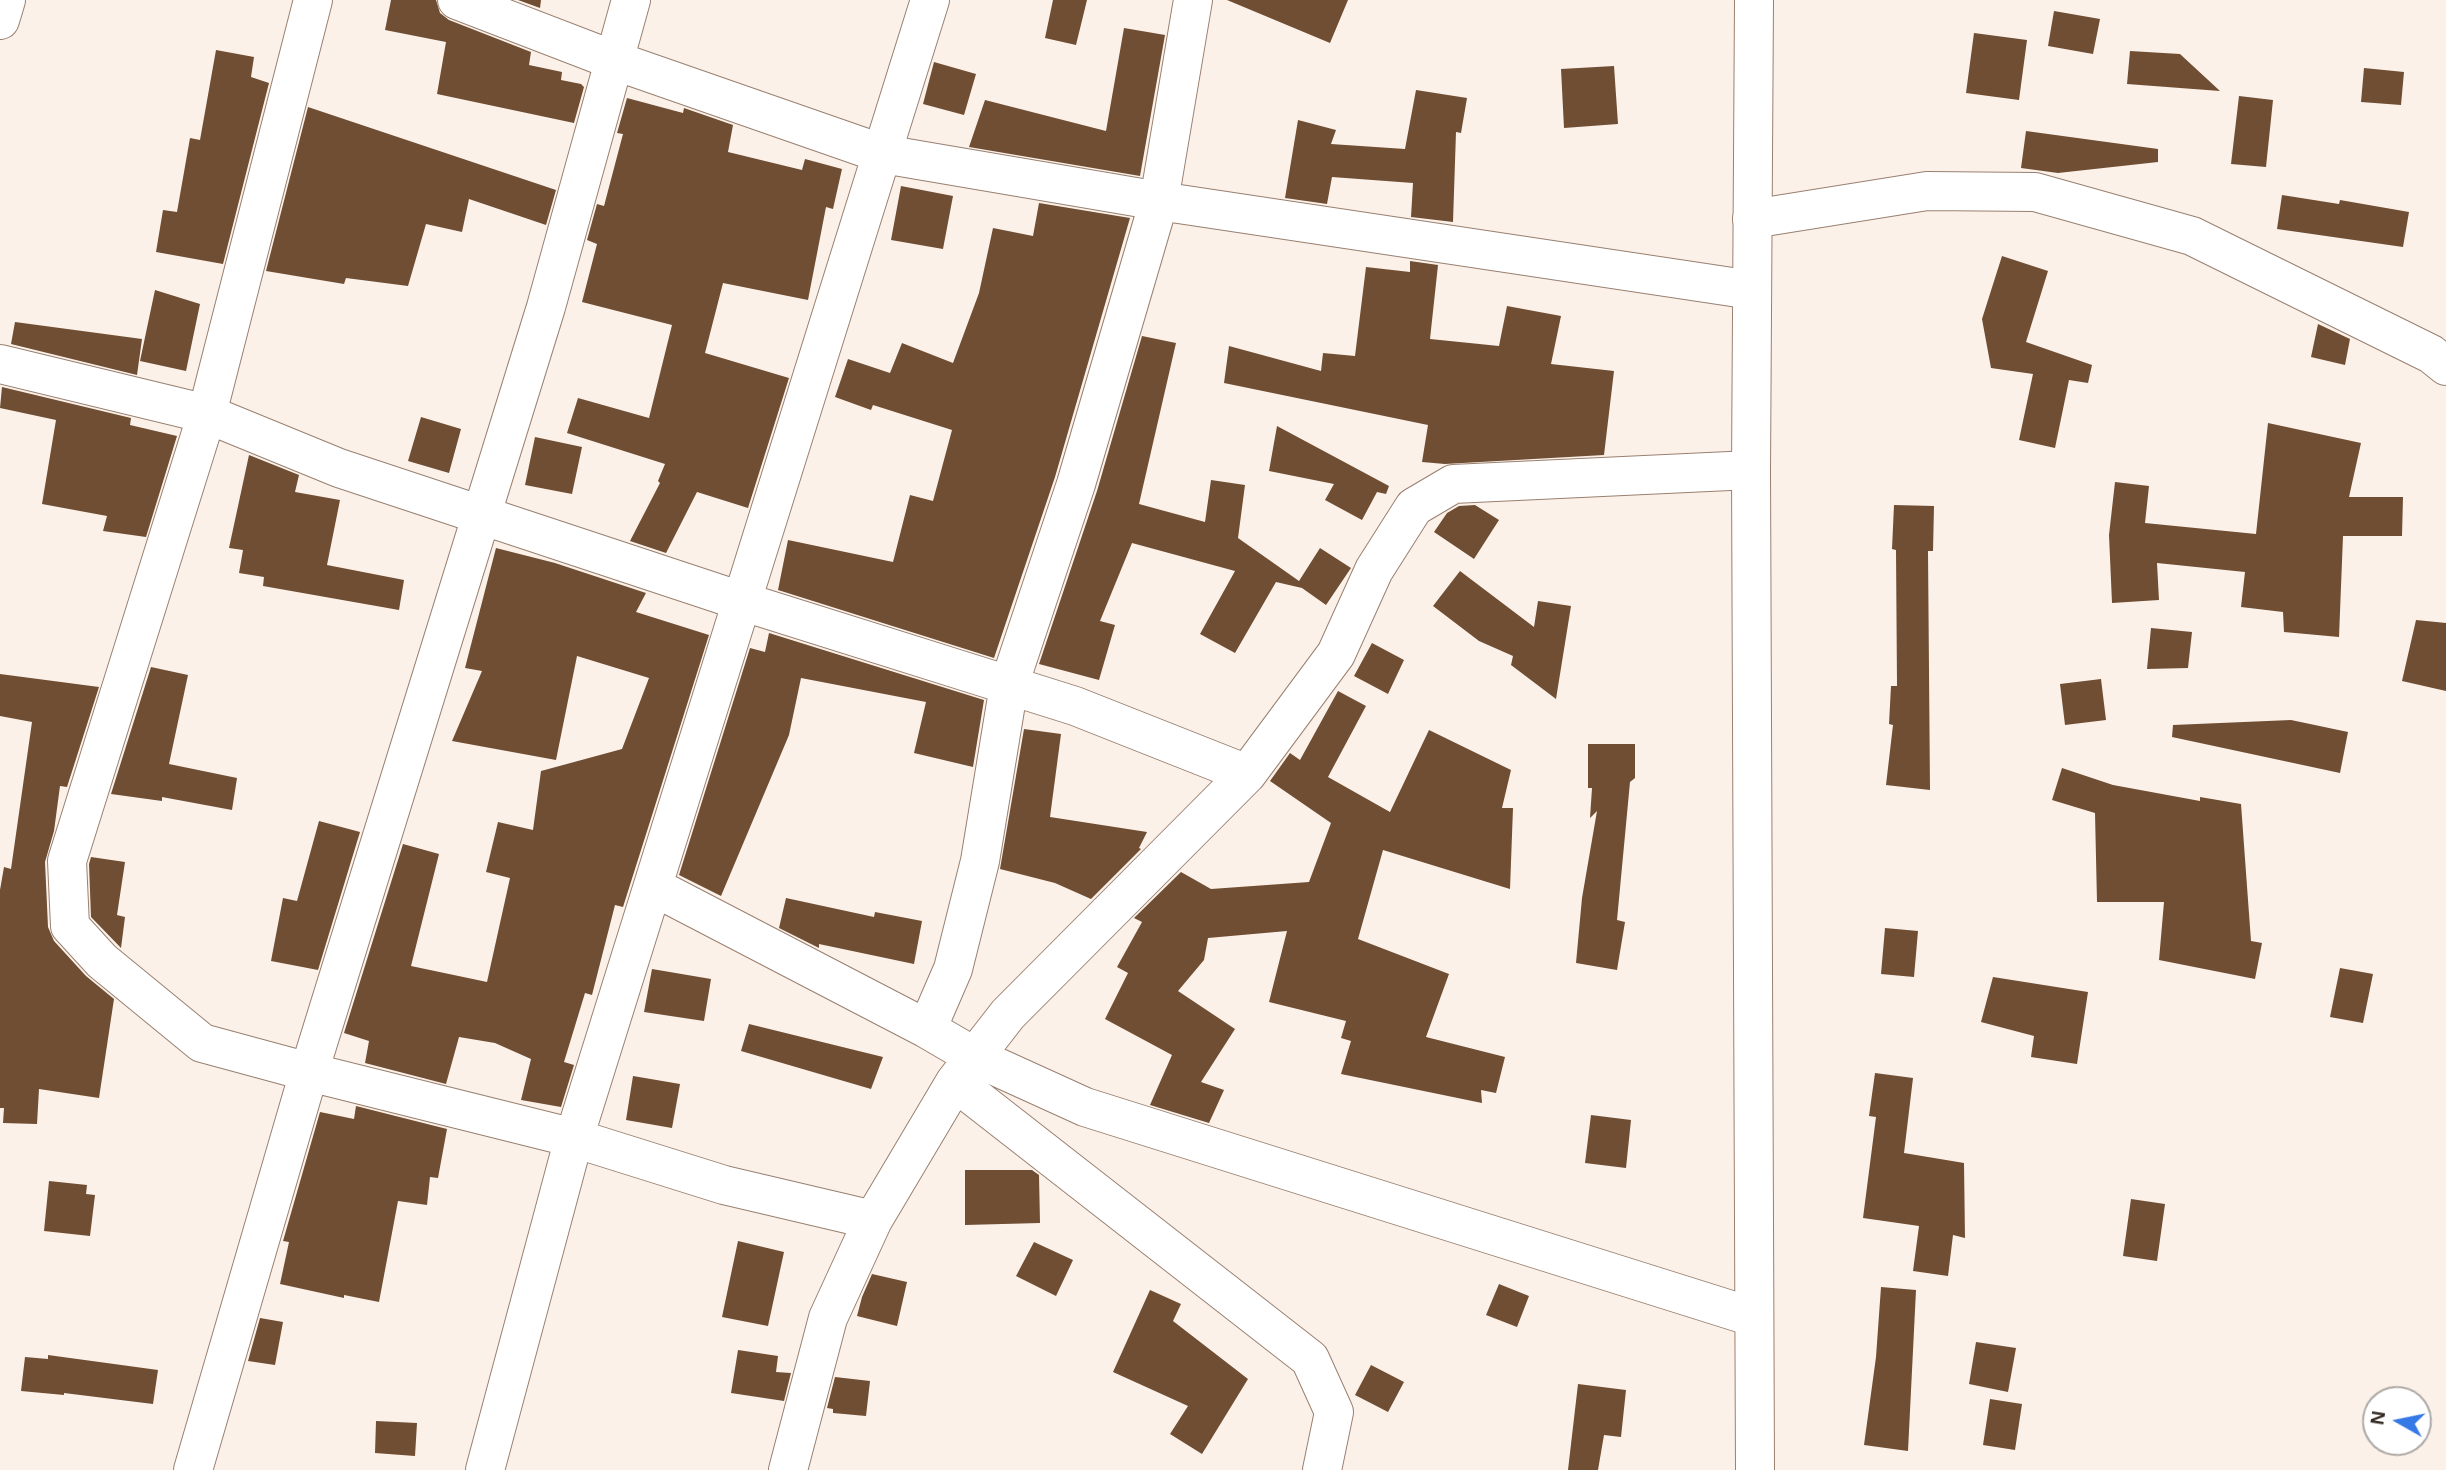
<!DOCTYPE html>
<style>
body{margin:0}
#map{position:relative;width:2446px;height:1470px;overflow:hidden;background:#fcf1e9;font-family:Helvetica,sans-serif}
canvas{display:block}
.north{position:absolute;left:2362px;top:1386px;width:70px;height:70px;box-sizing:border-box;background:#fff;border:2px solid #ada9a6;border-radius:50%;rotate:279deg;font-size:19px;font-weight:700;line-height:28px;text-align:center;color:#322721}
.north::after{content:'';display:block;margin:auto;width:24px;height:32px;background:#3579e6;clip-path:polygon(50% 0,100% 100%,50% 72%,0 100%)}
</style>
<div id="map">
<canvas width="2446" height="1470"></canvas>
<div class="north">N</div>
</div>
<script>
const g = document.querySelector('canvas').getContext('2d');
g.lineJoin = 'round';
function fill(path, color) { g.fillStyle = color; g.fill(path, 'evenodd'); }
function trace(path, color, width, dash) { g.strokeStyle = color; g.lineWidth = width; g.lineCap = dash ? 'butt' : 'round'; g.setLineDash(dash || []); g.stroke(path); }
fill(new Path2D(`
 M 391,0 L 436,0 L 440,13 L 449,20 L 531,52 L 529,65 L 562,72 L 561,80 L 581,84 L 584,87 L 574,123 L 437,94 L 446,42 L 385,30 Z
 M 518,0 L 541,0 L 540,8 Z
 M 1053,0 L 1087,0 L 1076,45 L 1045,38 Z
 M 1227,0 L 1348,0 L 1330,43 Z
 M 2054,11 L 2100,19 L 2093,54 L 2048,46 Z
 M 1124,28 L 1165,35 L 1140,176 L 969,147 L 985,100 L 1106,131 Z
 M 1974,33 L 2027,40 L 2019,100 L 1966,93 Z
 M 216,50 L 254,57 L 251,77 L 269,83 L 223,264 L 156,252 L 163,210 L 177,212 L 190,138 L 200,140 Z
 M 2130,51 L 2180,54 L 2220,91 L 2127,84 Z
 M 934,62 L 976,74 L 964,115 L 923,104 Z
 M 1614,66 L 1618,124 L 1564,128 L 1561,69 Z
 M 2364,68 L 2404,72 L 2401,105 L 2361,102 Z
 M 1416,90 L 1467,98 L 1461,133 L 1456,132 L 1453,222 L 1411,217 L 1413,183 L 1332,177 L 1327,204 L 1285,198 L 1298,120 L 1336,130 L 1331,144 L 1405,149 Z
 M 2239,96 L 2273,100 L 2266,167 L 2231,164 Z
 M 627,98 L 683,113 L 684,108 L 733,125 L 728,152 L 802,170 L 805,159 L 842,169 L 833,209 L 826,207 L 808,300 L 723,283 L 705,353 L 789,378 L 748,508 L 697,492 L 666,553 L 630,541 L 660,483 L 658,481 L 665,464 L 567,433 L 578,398 L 649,418 L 672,325 L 582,302 L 597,244 L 587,240 L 597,204 L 604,206 L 623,134 L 617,133 Z
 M 308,107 L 556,190 L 546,225 L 469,199 L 462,232 L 426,224 L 408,286 L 346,278 L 344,284 L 266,271 Z
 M 2026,131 L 2158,149 L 2158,162 L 2058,173 L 2021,168 Z
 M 901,186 L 953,196 L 943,249 L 891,240 Z
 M 2282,195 L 2339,204 L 2340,200 L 2409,212 L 2403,247 L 2277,229 Z
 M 1039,203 L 1130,218 L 1055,477 L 994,658 L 778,590 L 788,540 L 893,562 L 910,495 L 933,501 L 952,430 L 873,405 L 871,410 L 835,397 L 848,359 L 890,373 L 902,343 L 953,363 L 979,293 L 993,228 L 1033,236 Z
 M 2002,256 L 2048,271 L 2026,342 L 2092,365 L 2088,383 L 2069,380 L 2055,448 L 2019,440 L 2033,374 L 1991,368 L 1982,319 Z
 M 1410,261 L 1438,265 L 1430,339 L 1499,346 L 1507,306 L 1561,316 L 1551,364 L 1614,371 L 1604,455 L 1445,464 L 1422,462 L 1428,425 L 1224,383 L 1229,346 L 1321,371 L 1323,353 L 1355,356 L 1366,267 L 1410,272 Z
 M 155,290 L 200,304 L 186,371 L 140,361 Z
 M 15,322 L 142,339 L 137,375 L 11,344 Z
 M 2318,324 L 2350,339 L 2345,365 L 2311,357 Z
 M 1142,336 L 1176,343 L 1139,504 L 1205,522 L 1211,480 L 1245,485 L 1238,538 L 1299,581 L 1320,548 L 1351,568 L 1326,605 L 1302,588 L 1276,582 L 1235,653 L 1200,634 L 1235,571 L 1132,543 L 1100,621 L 1115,625 L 1099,680 L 1039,664 L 1097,491 Z
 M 2,387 L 131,418 L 130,425 L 177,436 L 146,537 L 103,531 L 107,516 L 42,504 L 56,420 L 0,408 Z
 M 421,417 L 461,429 L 449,473 L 408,461 Z
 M 2268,423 L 2361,443 L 2349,497 L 2403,497 L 2402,536 L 2343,536 L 2339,637 L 2284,632 L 2283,612 L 2241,607 L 2245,572 L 2157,563 L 2159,600 L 2112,603 L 2109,535 L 2115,482 L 2149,486 L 2145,523 L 2256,534 Z
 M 1277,426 L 1389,486 L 1386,494 L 1377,492 L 1362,520 L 1325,500 L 1334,484 L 1269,471 Z
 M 535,437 L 582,447 L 572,494 L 525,485 Z
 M 249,455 L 299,475 L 295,492 L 340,500 L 327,565 L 404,580 L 399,610 L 263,586 L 264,577 L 239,573 L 243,550 L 229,548 Z
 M 1475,505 L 1499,520 L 1474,559 L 1434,532 L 1447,513 L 1459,506 Z
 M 1894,505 L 1934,506 L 1933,551 L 1928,551 L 1930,790 L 1886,785 L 1893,725 L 1889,724 L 1891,686 L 1897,686 L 1896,550 L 1892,549 Z
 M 496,548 L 555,563 L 646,593 L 636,612 L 709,635 L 623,907 L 615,905 L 592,995 L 585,993 L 564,1062 L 574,1065 L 561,1107 L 521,1100 L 531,1059 L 495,1043 L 459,1037 L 446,1084 L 365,1063 L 369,1041 L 344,1033 L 403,844 L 439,854 L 411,966 L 487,982 L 510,878 L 486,872 L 498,822 L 533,830 L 541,771 L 622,749 L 649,678 L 577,656 L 556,760 L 452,741 L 482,671 L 465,668 Z
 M 1460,571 L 1534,627 L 1538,601 L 1571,606 L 1556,699 L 1511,665 L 1513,656 L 1479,641 L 1433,606 Z
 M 2416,620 L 2446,623 L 2446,691 L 2402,681 Z
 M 2151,628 L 2192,632 L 2188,668 L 2147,669 Z
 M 769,633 L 984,700 L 973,767 L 914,753 L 926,702 L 801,678 L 789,735 L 721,896 L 679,875 L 750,648 L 765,652 Z
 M 1372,643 L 1404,660 L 1388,694 L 1354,676 Z
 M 151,667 L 188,675 L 169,764 L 237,778 L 232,810 L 162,797 L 162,801 L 111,794 Z
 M 0,674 L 99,687 L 67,787 L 60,786 L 54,831 L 45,862 L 48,927 L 54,941 L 86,976 L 114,999 L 99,1098 L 39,1089 L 37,1124 L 3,1123 L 4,1108 L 0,1108 L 0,890 L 4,867 L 11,869 L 32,722 L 0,716 Z
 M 2101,679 L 2106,720 L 2065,725 L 2060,684 Z
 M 1338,691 L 1366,706 L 1328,777 L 1390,812 L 1429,730 L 1511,770 L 1502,808 L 1513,808 L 1510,889 L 1383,850 L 1358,939 L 1449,974 L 1426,1037 L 1505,1057 L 1496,1093 L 1481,1090 L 1482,1103 L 1341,1074 L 1351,1041 L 1341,1038 L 1346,1021 L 1269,1002 L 1287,931 L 1208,938 L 1204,960 L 1178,991 L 1235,1029 L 1201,1082 L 1224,1090 L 1209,1123 L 1150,1105 L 1172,1055 L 1105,1019 L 1128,973 L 1117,967 L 1142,922 L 1134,918 L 1181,872 L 1211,889 L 1309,882 L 1331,823 L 1270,781 L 1290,753 L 1300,760 Z
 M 2291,720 L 2348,732 L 2340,773 L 2172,737 L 2173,725 Z
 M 1024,729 L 1061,734 L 1050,817 L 1147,832 L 1139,848 L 1141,849 L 1091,899 L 1055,883 L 1000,869 Z
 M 1588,744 L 1635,744 L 1635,778 L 1630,782 L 1617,920 L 1625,922 L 1617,970 L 1576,963 L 1582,898 L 1597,811 L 1590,818 L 1592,788 L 1588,788 Z
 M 2062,768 L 2113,785 L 2200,801 L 2200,797 L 2241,804 L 2251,941 L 2262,943 L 2255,979 L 2159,960 L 2164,902 L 2097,902 L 2095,813 L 2052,800 Z
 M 319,821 L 360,832 L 318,970 L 271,961 L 283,898 L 297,901 Z
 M 91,857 L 125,862 L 117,915 L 125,917 L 121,948 L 91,917 L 89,864 Z
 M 786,898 L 874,917 L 875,912 L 922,921 L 914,964 L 819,944 L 819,948 L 779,928 Z
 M 1885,928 L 1918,931 L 1914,977 L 1881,974 Z
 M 2340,968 L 2373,974 L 2363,1023 L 2330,1017 Z
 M 652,969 L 711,979 L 704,1021 L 644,1012 Z
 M 1993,977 L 2088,992 L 2077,1064 L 2031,1057 L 2034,1036 L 1981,1022 Z
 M 749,1024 L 883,1057 L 871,1089 L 741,1051 Z
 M 1875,1073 L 1913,1078 L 1904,1153 L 1964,1163 L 1965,1238 L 1953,1235 L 1948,1276 L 1913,1271 L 1919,1226 L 1863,1218 L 1876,1117 L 1869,1116 Z
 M 633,1076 L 680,1084 L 672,1128 L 626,1120 Z
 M 356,1106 L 447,1129 L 438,1178 L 430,1177 L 427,1205 L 398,1201 L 379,1302 L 344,1295 L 344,1298 L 280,1284 L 289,1242 L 283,1241 L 320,1112 L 354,1119 Z
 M 1591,1115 L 1631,1120 L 1626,1168 L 1585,1163 Z
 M 965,1170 L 1032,1170 L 1039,1175 L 1040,1223 L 965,1225 Z
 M 49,1181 L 87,1185 L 86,1194 L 95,1195 L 90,1236 L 44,1231 Z
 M 2131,1199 L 2165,1204 L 2157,1261 L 2123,1256 Z
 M 738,1241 L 784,1252 L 768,1326 L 722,1317 Z
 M 1034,1242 L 1073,1260 L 1056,1296 L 1016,1276 Z
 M 872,1274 L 907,1282 L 897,1326 L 857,1316 L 862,1297 Z
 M 1499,1284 L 1529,1296 L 1517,1327 L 1486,1315 Z
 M 1881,1287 L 1916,1290 L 1908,1451 L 1864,1445 L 1876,1357 Z
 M 1150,1290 L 1181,1304 L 1173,1321 L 1248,1379 L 1202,1454 L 1170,1434 L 1188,1406 L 1113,1372 Z
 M 260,1318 L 283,1322 L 275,1365 L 248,1361 Z
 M 1976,1342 L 2016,1348 L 2008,1392 L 1969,1384 Z
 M 738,1350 L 778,1356 L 776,1372 L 791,1373 L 784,1401 L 731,1393 Z
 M 48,1355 L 158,1370 L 153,1404 L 64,1393 L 64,1395 L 21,1391 L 25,1357 L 48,1359 Z
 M 1371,1365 L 1404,1382 L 1388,1412 L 1355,1395 Z
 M 835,1377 L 870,1381 L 866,1416 L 833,1413 L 833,1409 L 827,1408 Z
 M 1578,1384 L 1626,1390 L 1621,1437 L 1604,1435 L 1598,1470 L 1568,1470 Z
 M 1990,1399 L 2022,1404 L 2015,1450 L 1983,1445 Z
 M 376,1421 L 417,1423 L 415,1456 L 375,1453 Z`), '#6f4e33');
const minor = new Path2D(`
 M 313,0 L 207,414 L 67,861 L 70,926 L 102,961 L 202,1043 L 309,1072 L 574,1138 L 724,1185 L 873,1220
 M 457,0 L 613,60 L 883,154 L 1159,201 L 1752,290
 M 0,20 L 6,0
 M 1752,219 L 1927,191 L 2035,192 L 2192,236 L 2431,354 L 2446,366
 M 0,364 L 207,414 L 339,468 L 744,602 L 1075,706 L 1247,774
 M 654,887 L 927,1029 L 975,1057 L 1085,1107 L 1753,1317
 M 927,1029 L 953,969 L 980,861 L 1009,685 L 1076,484 L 1159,201 L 1193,0
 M 955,1082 L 1310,1359 L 1334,1412 L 1322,1470
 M 193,1470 L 309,1072 L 546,307 L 631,0
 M 485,1470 L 574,1138 L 930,0
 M 788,1470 L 828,1318 L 873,1220 L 955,1082 L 1008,1014 L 1247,774 L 1336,654 L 1374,570 L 1414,507 L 1453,484 L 1751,470`);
const major = new Path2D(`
 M 1754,0 L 1751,470 L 1755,1470`);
trace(minor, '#998070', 40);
trace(major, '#998070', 40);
trace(minor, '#fff', 38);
trace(major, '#fff', 38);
</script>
